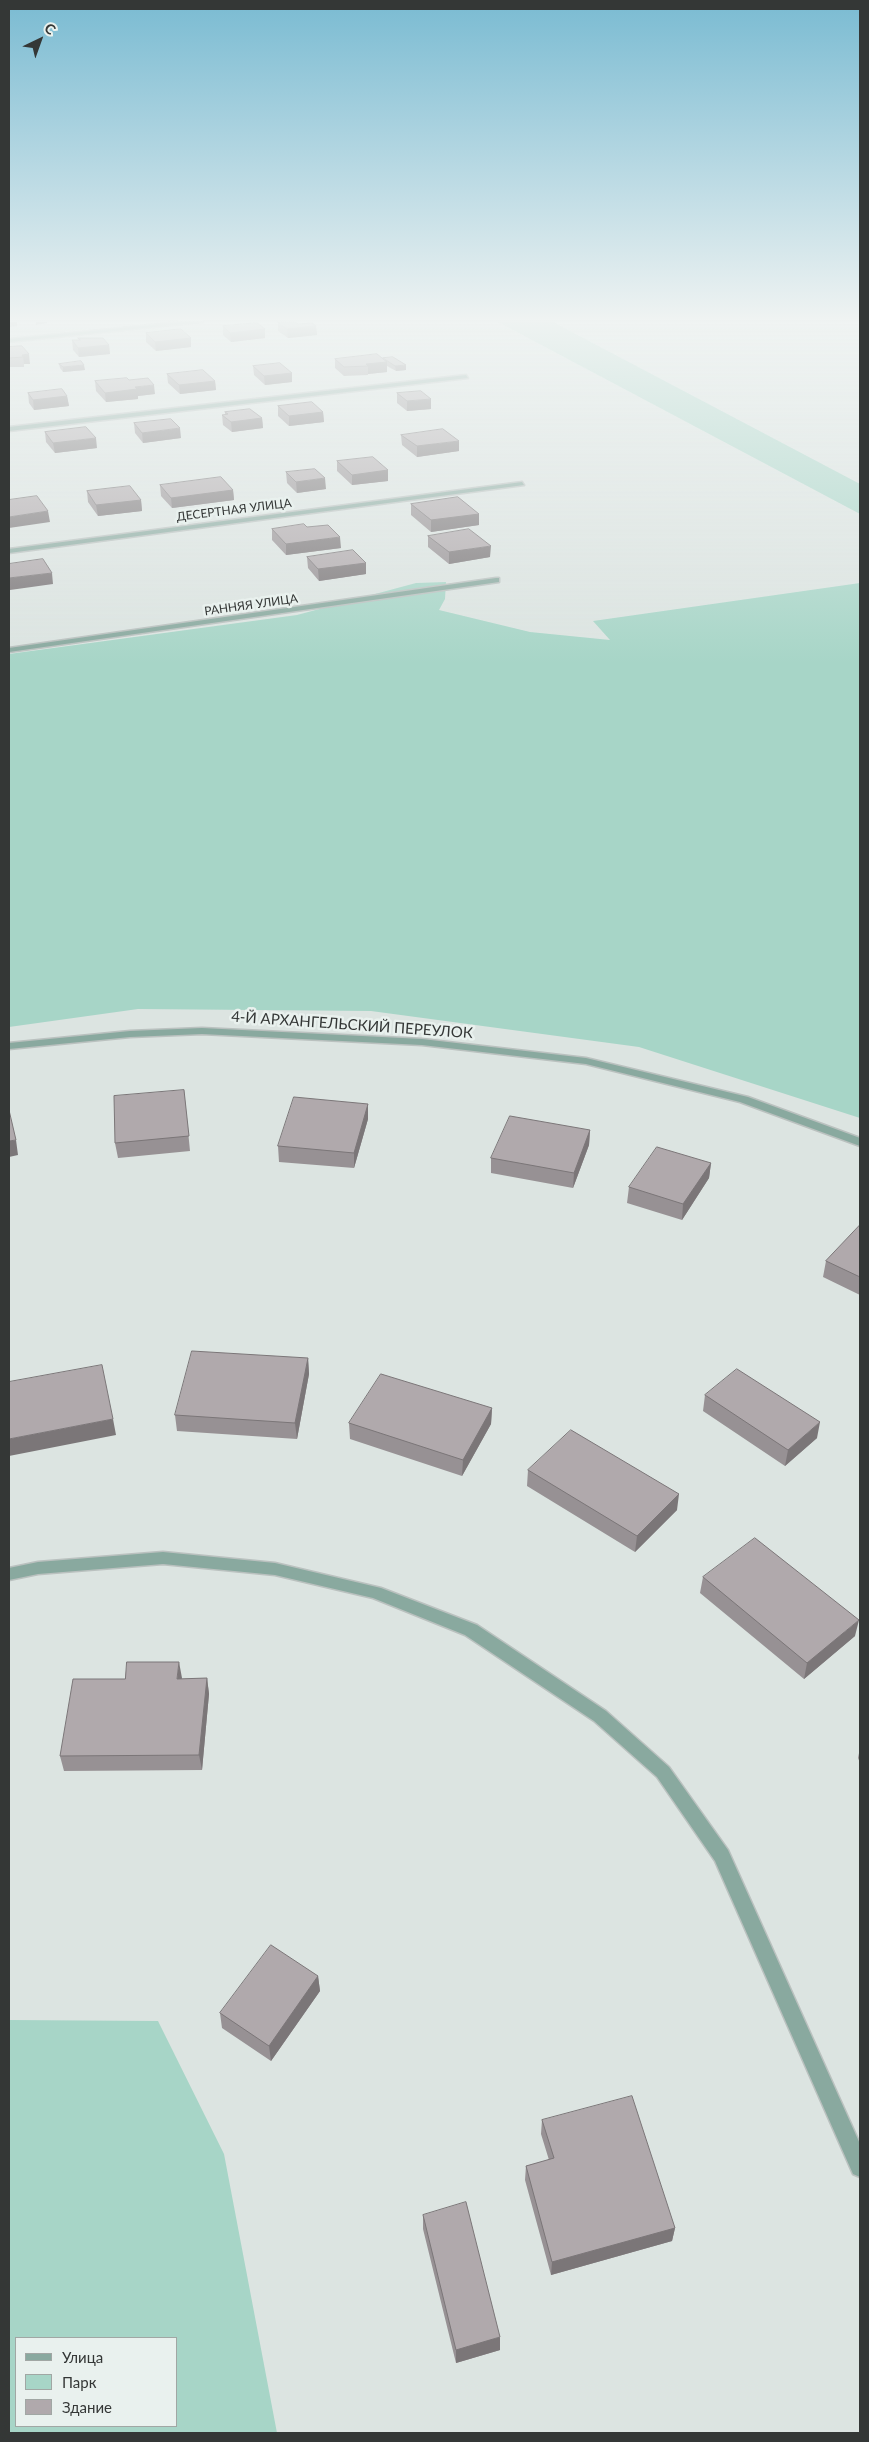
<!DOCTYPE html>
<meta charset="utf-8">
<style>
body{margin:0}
#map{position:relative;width:869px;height:2442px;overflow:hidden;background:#dce4e1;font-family:Lato,sans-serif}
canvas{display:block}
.frame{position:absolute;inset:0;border:10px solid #343736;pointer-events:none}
.legend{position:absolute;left:15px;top:2337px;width:162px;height:90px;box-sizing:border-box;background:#e9f1ee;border:1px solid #a1a7a4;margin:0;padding:6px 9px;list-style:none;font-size:15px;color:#343736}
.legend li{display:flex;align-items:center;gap:10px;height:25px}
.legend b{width:25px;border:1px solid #a1a7a4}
.north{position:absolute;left:15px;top:15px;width:50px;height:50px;-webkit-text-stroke:4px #e9f1ee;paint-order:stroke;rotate:42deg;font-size:14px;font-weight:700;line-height:20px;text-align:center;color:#343736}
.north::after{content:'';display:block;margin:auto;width:18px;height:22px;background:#343736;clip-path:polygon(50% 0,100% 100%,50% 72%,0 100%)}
</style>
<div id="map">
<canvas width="869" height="2442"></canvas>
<div class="frame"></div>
<ul class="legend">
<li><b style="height:6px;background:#89a99f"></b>Улица</li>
<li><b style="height:14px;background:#a7d5c7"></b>Парк</li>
<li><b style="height:14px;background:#b0a9ac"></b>Здание</li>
</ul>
<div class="north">С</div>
</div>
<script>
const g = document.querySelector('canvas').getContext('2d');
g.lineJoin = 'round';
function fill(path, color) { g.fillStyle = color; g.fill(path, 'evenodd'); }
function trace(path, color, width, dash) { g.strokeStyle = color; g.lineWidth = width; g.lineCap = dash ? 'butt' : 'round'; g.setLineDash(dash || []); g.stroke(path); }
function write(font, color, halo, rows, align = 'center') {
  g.font = font + ' Lato,sans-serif'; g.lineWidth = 5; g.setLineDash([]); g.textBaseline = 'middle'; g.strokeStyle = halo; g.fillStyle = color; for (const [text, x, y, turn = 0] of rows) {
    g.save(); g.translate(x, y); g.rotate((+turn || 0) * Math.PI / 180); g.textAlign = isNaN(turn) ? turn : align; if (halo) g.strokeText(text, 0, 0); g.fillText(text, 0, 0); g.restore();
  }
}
fill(new Path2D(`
 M 498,322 L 553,322 L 860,484 L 860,514 Z
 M 446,582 L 445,599 L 439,610 L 530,632 L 610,640 L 593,621 L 860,583 L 860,1118 L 639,1047 L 371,1011 L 138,1009 L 9,1027 L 9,654 L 297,615 L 416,583 Z
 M 9,2020 L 158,2021 L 224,2154 L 277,2433 L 9,2433 ZM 176,2338 L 176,2426 L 16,2426 L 16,2338 Z`), '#a7d5c7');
const minor = new Path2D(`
 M 181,322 L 202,322 L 9,342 L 9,339 Z
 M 466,375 L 468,378 L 9,431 L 9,427 Z
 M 522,482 L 524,485 L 9,553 L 9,549 Z
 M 496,578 L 499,578 L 499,582 L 9,652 L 9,648 Z
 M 202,1028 L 422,1039 L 586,1058 L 748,1097 L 860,1138 L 860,1146 L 740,1102 L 586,1064 L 422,1045 L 202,1034 L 130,1037 L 9,1049 L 9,1043 L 130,1031 Z
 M 163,1552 L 275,1563 L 381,1588 L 477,1625 L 606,1711 L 669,1767 L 728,1850 L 860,2144 L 860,2177 L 853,2174 L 715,1861 L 657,1777 L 594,1721 L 465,1635 L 373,1598 L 275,1575 L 163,1564 L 38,1574 L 9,1580 L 9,1568 L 38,1562 Z`);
trace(minor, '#bac1bf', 3);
fill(minor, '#89a99f');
fill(new Path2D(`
 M 278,322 L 316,326 L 317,335 L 288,338 L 278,331 Z
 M 223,326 L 265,329 L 265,338 L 231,342 L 223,335 Z
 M 146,333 L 191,338 L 191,347 L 156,351 L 146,342 Z
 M 78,338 L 109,345 L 110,354 L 79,357 L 73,350 L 72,340 L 79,340 Z
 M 22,346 L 30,364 L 24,364 L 24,367 L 9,367 L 9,347 Z
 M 335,359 L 383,359 L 406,370 L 396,371 L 387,366 L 387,372 L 368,374 L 368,375 L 344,376 L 335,368 Z
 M 59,364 L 85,370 L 63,372 L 60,368 Z
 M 253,366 L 292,373 L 292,382 L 265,385 L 254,375 Z
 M 167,374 L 215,381 L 216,390 L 180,394 L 168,383 Z
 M 129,380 L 155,394 L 138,396 L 138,399 L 106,402 L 96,391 L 95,381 Z
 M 28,393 L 67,396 L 69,406 L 34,410 L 29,403 Z
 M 397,393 L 431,409 L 407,411 L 397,403 Z
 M 278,406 L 323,412 L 324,422 L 289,426 L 278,416 Z
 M 225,412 L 262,418 L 263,428 L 232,432 L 223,425 L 222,415 L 225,415 Z
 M 134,423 L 181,438 L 143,443 L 135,433 Z
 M 45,432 L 97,448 L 55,453 L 46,442 Z
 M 401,435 L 459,451 L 417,457 L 402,445 Z
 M 337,461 L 388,470 L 388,481 L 352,485 L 337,471 Z
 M 286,472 L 326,489 L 297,493 L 287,483 Z
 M 160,485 L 233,490 L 234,500 L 172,508 L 161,496 Z
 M 87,491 L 141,500 L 142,511 L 98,516 L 88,502 Z
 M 411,504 L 479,514 L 479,525 L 431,532 L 411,515 Z
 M 307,527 L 341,548 L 286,555 L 272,540 L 272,529 Z
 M 428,536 L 490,557 L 449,564 L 428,547 Z
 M 307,557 L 366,563 L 366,574 L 319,581 L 308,568 Z
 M 184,1090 L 190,1151 L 118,1158 L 115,1143 Z
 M 368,1104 L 368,1119 L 354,1168 L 279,1162 L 278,1146 Z
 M 590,1130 L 589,1145 L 573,1188 L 491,1173 L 491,1158 Z
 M 711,1163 L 709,1178 L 682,1220 L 627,1203 L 629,1187 Z
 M 860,1225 L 860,1295 L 823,1277 L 826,1261 Z
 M 308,1358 L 309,1374 L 297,1439 L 177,1431 L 175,1415 Z
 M 705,1395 L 817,1438 L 785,1466 L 703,1411 Z
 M 492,1408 L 491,1424 L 462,1476 L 350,1439 L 349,1423 Z
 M 528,1470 L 677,1510 L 635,1552 L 527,1486 Z
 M 703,1577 L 855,1636 L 804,1679 L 700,1593 Z
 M 207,1678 L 209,1694 L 202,1770 L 64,1771 L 60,1756 L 182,1679 Z
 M 860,1748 L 860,1763 L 858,1758 Z
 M 318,1976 L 320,1991 L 271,2061 L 222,2028 L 220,2013 Z
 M 542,2120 L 675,2228 L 672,2241 L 551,2275 L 525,2180 L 526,2166 L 549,2160 L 541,2134 Z
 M 423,2215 L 500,2350 L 456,2363 L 423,2229 Z`), '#979194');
fill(new Path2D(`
 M 9,322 L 17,322 L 17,326 L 9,327 Z
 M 36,322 L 47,322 L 47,323 L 36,325 Z
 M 316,326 L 317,335 L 288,338 L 287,329 Z
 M 265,329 L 265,338 L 231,342 L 230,333 Z
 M 191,338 L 191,347 L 156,351 L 155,342 Z
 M 109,345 L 110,354 L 79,357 L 78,348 Z
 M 29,354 L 30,364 L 24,364 L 23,357 L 22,355 Z
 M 387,362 L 387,372 L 368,374 L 368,366 L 366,364 Z
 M 84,365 L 85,370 L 63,372 L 63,367 Z
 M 406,365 L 406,370 L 396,371 L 395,366 Z
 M 292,373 L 292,382 L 265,385 L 264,376 Z
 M 215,381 L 216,390 L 180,394 L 179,385 Z
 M 154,385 L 155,394 L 138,396 L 138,399 L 106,402 L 105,393 L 135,387 Z
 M 67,396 L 69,406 L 34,410 L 33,400 Z
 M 431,399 L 431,409 L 407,411 L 407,401 Z
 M 323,412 L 324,422 L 289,426 L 289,416 Z
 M 262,418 L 263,428 L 232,432 L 231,422 Z
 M 180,428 L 181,438 L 143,443 L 142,433 Z
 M 96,438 L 97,448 L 55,453 L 53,443 Z
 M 459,441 L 459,451 L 417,457 L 417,446 Z
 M 388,470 L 388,481 L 352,485 L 352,475 Z
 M 325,478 L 326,489 L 297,493 L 296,482 Z
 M 233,490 L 234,500 L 172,508 L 171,498 Z
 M 141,500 L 142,511 L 98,516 L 96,505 Z
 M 48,511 L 50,522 L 9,528 L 9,517 Z
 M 479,514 L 479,525 L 431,532 L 431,520 Z
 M 340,537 L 341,548 L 286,555 L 286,544 Z
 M 491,546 L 490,557 L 449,564 L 449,552 Z
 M 366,563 L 366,574 L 319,581 L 318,569 Z
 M 52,573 L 53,584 L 10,590 L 9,578 Z
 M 368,1104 L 368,1119 L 354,1168 L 354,1153 Z
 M 590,1130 L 589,1145 L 573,1188 L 574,1173 Z
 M 16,1140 L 18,1155 L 9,1157 L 9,1141 Z
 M 711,1163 L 709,1178 L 682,1220 L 683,1204 Z
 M 308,1358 L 309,1374 L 297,1439 L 295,1423 Z
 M 492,1408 L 491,1424 L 462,1476 L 463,1460 Z
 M 113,1419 L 116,1435 L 9,1456 L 9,1439 Z
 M 820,1422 L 817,1438 L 785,1466 L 788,1450 Z
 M 679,1494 L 677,1510 L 635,1552 L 637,1536 Z
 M 859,1620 L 855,1636 L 804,1679 L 807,1663 Z
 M 179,1662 L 182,1678 L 179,1695 L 177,1679 Z
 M 207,1678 L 209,1694 L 202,1770 L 199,1755 Z
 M 318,1976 L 320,1991 L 271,2061 L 269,2046 Z
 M 675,2228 L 672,2241 L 551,2275 L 552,2262 Z
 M 500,2337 L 500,2350 L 456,2363 L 456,2350 Z`), '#7b7678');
const building = new Path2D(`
 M 278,322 L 295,322 L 298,324 L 312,323 L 316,326 L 287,329 Z
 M 257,323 L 265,329 L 230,333 L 223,326 Z
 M 181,329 L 191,338 L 155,342 L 146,333 Z
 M 78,338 L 103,338 L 109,345 L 78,348 L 72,340 L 80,340 Z
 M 22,346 L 29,354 L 22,355 L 23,357 L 9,358 L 9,347 Z
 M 377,354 L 387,362 L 366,364 L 368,366 L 344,367 L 335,359 Z
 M 393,357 L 406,365 L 395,366 L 383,358 Z
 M 81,361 L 84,365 L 63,367 L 59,364 Z
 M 280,363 L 292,373 L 264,376 L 253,366 Z
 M 203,370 L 215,381 L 179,385 L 167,374 Z
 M 127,378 L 129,380 L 148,378 L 154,385 L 135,387 L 137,389 L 105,393 L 95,381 Z
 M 62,389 L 67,396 L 33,400 L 28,393 Z
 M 421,391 L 431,399 L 407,401 L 397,393 Z
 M 312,402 L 323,412 L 289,416 L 278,406 Z
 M 250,409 L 262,418 L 231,422 L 222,415 L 228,414 L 225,412 Z
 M 171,419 L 180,428 L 142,433 L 134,423 Z
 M 86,427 L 96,438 L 53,443 L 45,432 Z
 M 443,429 L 459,441 L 417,446 L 401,435 Z
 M 373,457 L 388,470 L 352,475 L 337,461 Z
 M 315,469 L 325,478 L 296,482 L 286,472 Z
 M 221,477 L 233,490 L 171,498 L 160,485 Z
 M 130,486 L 141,500 L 96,505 L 87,491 Z
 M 37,496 L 48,511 L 9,517 L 9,500 Z
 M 458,497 L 479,514 L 431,520 L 411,504 Z
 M 304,524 L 307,527 L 328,525 L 340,537 L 286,544 L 272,529 Z
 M 469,529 L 491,546 L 449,552 L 428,536 Z
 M 353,550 L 366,563 L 318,569 L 307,557 Z
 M 43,559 L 52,573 L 9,578 L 9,564 Z
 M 184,1090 L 189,1136 L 115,1143 L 114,1096 Z
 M 294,1097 L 368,1104 L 354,1153 L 278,1146 Z
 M 9,1110 L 16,1140 L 9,1141 Z
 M 510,1116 L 590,1130 L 574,1173 L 491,1158 Z
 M 657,1147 L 711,1163 L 683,1204 L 629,1187 Z
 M 860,1225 L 860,1277 L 826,1261 Z
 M 192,1351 L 308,1358 L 295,1423 L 175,1415 Z
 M 102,1365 L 113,1419 L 9,1439 L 9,1382 Z
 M 737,1369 L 820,1422 L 788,1450 L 705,1395 Z
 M 381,1374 L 492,1408 L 463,1460 L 349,1423 Z
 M 571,1430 L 679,1494 L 637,1536 L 528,1470 Z
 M 755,1538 L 859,1620 L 807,1663 L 703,1577 Z
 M 127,1662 L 179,1662 L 177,1679 L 207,1678 L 199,1755 L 60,1756 L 73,1679 L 125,1679 Z
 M 271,1945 L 318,1976 L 269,2046 L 220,2013 Z
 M 632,2096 L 675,2228 L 552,2262 L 526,2166 L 554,2158 L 542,2120 Z
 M 466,2202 L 500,2337 L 456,2350 L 423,2215 Z`);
fill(building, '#b0a9ac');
trace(building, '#7b7678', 1);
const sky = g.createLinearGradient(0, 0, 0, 664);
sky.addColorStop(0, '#7abbd2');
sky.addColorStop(0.48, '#eff3f2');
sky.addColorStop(1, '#eff3f200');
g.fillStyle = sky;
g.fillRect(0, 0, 869, 664);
write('12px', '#343736', '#e9f1ee', [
 ["ДЕСЕРТНАЯ УЛИЦА",234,510,-7],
 ["РАННЯЯ УЛИЦА",251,605,-8]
]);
write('15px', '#343736', '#e9f1ee', [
 ["4-Й АРХАНГЕЛЬСКИЙ ПЕРЕУЛОК",352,1025,4]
]);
</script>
